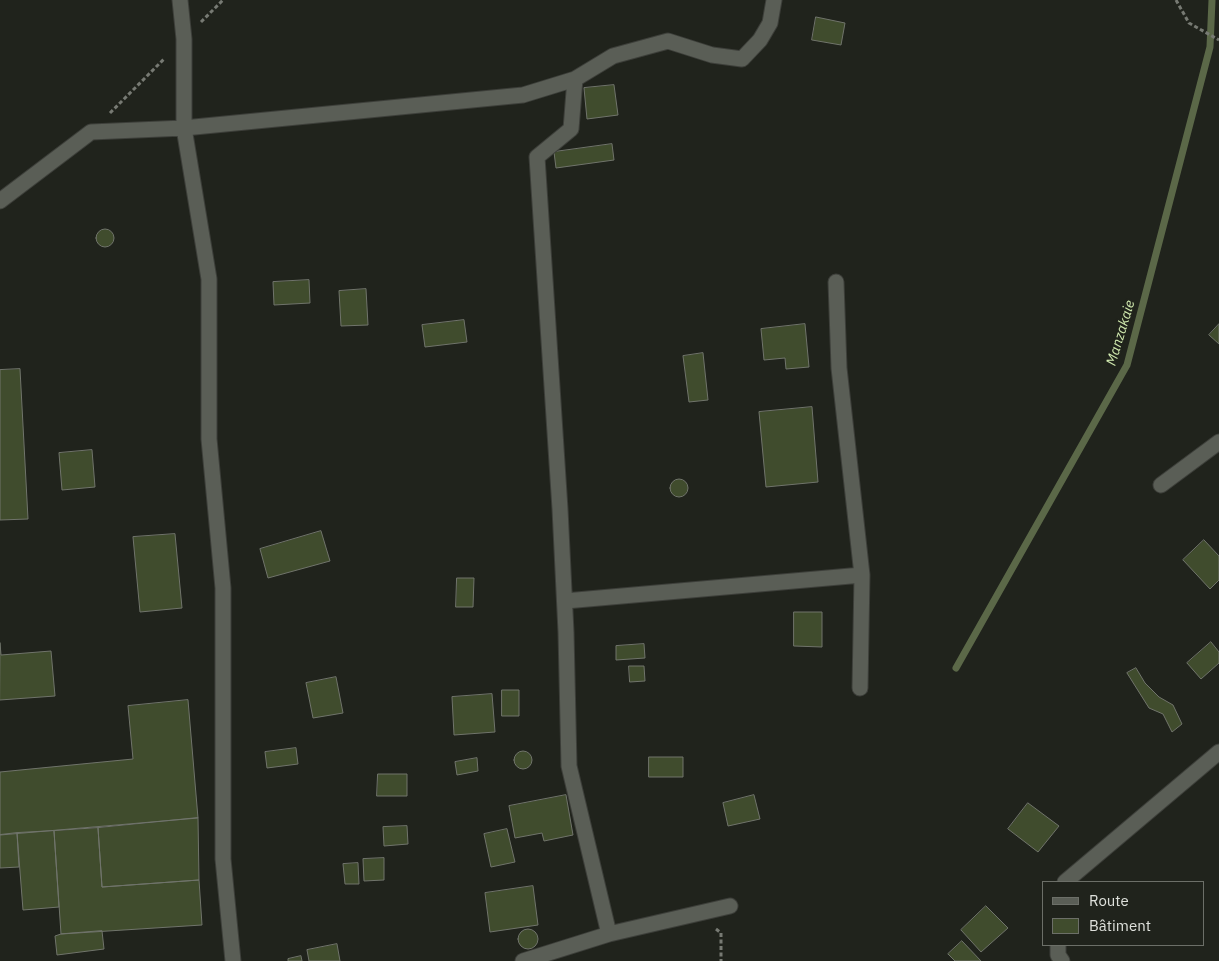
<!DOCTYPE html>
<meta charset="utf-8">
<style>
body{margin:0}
#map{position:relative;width:1219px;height:961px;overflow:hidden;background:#20231c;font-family:"IBM Plex Sans",sans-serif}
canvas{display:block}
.legend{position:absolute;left:1042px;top:881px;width:162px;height:65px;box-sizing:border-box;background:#20231c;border:1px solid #6c6f68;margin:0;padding:6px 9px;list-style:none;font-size:15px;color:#dee0db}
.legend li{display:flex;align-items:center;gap:10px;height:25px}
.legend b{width:25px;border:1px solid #6c6f68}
</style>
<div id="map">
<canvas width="1219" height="961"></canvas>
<ul class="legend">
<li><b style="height:6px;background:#5a5e56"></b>Route</li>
<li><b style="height:14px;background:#404c2d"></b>Bâtiment</li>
</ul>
</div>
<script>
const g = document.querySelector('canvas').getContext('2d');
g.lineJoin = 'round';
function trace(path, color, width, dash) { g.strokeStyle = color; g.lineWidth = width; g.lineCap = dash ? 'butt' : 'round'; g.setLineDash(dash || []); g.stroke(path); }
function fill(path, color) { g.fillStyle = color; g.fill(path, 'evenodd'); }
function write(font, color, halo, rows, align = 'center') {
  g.font = font + ' "IBM Plex Sans",sans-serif'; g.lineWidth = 4.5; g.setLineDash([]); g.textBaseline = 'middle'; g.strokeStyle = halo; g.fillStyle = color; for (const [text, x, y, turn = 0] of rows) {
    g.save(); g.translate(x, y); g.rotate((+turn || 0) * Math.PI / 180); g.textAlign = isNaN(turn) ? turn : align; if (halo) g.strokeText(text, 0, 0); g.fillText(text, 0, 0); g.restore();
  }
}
trace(new Path2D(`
 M 956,668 L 1127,365 L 1210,47 L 1212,0`), '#5b6848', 7);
const building = new Path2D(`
 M 816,17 L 845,23 L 841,45 L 812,40 Z
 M 614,85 L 618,115 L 587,119 L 584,88 Z
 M 612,144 L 614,160 L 556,168 L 554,152 Z
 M96 238a9 9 0 1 1 18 0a9 9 0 1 1-18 0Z
 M 309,280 L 310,303 L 274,305 L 273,282 Z
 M 366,289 L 368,325 L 341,326 L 339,291 Z
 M 464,320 L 467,342 L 425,347 L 422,325 Z
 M 805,324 L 809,367 L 786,369 L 785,358 L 764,360 L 761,329 Z
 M 1219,324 L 1219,344 L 1209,335 Z
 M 703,353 L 708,400 L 689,402 L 683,356 Z
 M 20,369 L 28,519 L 0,520 L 0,370 Z
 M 812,407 L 818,482 L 766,487 L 759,412 Z
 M 92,450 L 95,487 L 62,490 L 59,453 Z
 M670 488a9 9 0 1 1 18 0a9 9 0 1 1-18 0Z
 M 321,531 L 330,561 L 268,578 L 260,549 Z
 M 175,534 L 182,608 L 140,612 L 133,537 Z
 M 1204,540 L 1219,556 L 1219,580 L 1210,589 L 1183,560 Z
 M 457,578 L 474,578 L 473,607 L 456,607 Z
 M 794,612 L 822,612 L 822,647 L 794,646 Z
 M 1211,642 L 1219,652 L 1219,663 L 1201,679 L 1187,663 Z
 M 0,643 L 1,655 L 51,651 L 55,696 L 0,700 Z
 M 644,644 L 645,658 L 616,660 L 616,646 Z
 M 629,666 L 644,666 L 645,681 L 630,682 Z
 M 1136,668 L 1145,683 L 1159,697 L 1173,705 L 1182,724 L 1172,732 L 1163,714 L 1149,708 L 1127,673 Z
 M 336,677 L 343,713 L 313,718 L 306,683 Z
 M 502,690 L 519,690 L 519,716 L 502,716 Z
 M 492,694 L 495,732 L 454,735 L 452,697 Z
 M 188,700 L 198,818 L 0,835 L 0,772 L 133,759 L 128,706 Z
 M 296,748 L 298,764 L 267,768 L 265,752 Z
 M514 760a9 9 0 1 1 18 0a9 9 0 1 1-18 0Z
 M 649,757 L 683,757 L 683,777 L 649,777 Z
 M 477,758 L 478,771 L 457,775 L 455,762 Z
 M 378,774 L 407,774 L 407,796 L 377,796 Z
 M 566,795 L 573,835 L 544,841 L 542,833 L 515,838 L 509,806 Z
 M 754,795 L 760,819 L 728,826 L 723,803 Z
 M 1028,803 L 1059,826 L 1038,852 L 1008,829 Z
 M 198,818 L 199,880 L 102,887 L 98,828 Z
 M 407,826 L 408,844 L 384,846 L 383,827 Z
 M 98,828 L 102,887 L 199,880 L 202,925 L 61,934 L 54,831 Z
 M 507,829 L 515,862 L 491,867 L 484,834 Z
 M 54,831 L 59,907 L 23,910 L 17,833 Z
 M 17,833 L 19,867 L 0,868 L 0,835 Z
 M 384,858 L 384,880 L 364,881 L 363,859 Z
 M 358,863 L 359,884 L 345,884 L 343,864 Z
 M 533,886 L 538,925 L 490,932 L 485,893 Z
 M 986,906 L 1008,928 L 981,952 L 961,930 Z
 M518 939a10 10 0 1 1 20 0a10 10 0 1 1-20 0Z
 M 102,931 L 104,949 L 57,955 L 55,936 L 61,934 Z
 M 962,941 L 981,961 L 955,961 L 948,954 Z
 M 337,944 L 340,961 L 309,961 L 307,950 Z
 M 301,956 L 302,961 L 288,961 L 288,959 Z`);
fill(building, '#404c2d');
trace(building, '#70746b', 1);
const street = new Path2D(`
 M 180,0 L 184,39 L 184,128 L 523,95 L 575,79 L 613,56 L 668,41 L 712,55 L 742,59 L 760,40 L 770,23 L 774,0
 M 575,79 L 571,129 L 537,157 L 560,509 L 566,632 L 569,766 L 609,934
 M 0,201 L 91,132 L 184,128 L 209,279 L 209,439 L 223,588 L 223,859 L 233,961
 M 836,282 L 839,368 L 862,575 L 860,688
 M 1161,485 L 1219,442
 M 565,601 L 862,575
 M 1065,882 L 1219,752
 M 1058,945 L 1058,955 L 1062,961
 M 523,961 L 609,934 L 730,906`);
trace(street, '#3d3f3a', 17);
trace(new Path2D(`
 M 1176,0 L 1189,23 L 1219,40
 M 201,22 L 223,0
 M 110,113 L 164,59
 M 716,929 L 721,933 L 721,961`), '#777a73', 3, [4, 2.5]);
trace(street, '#5a5e56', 15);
write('italic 14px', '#d2ebb0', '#20231c', [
 ["Manzakaie",1121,333,-73]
]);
</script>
